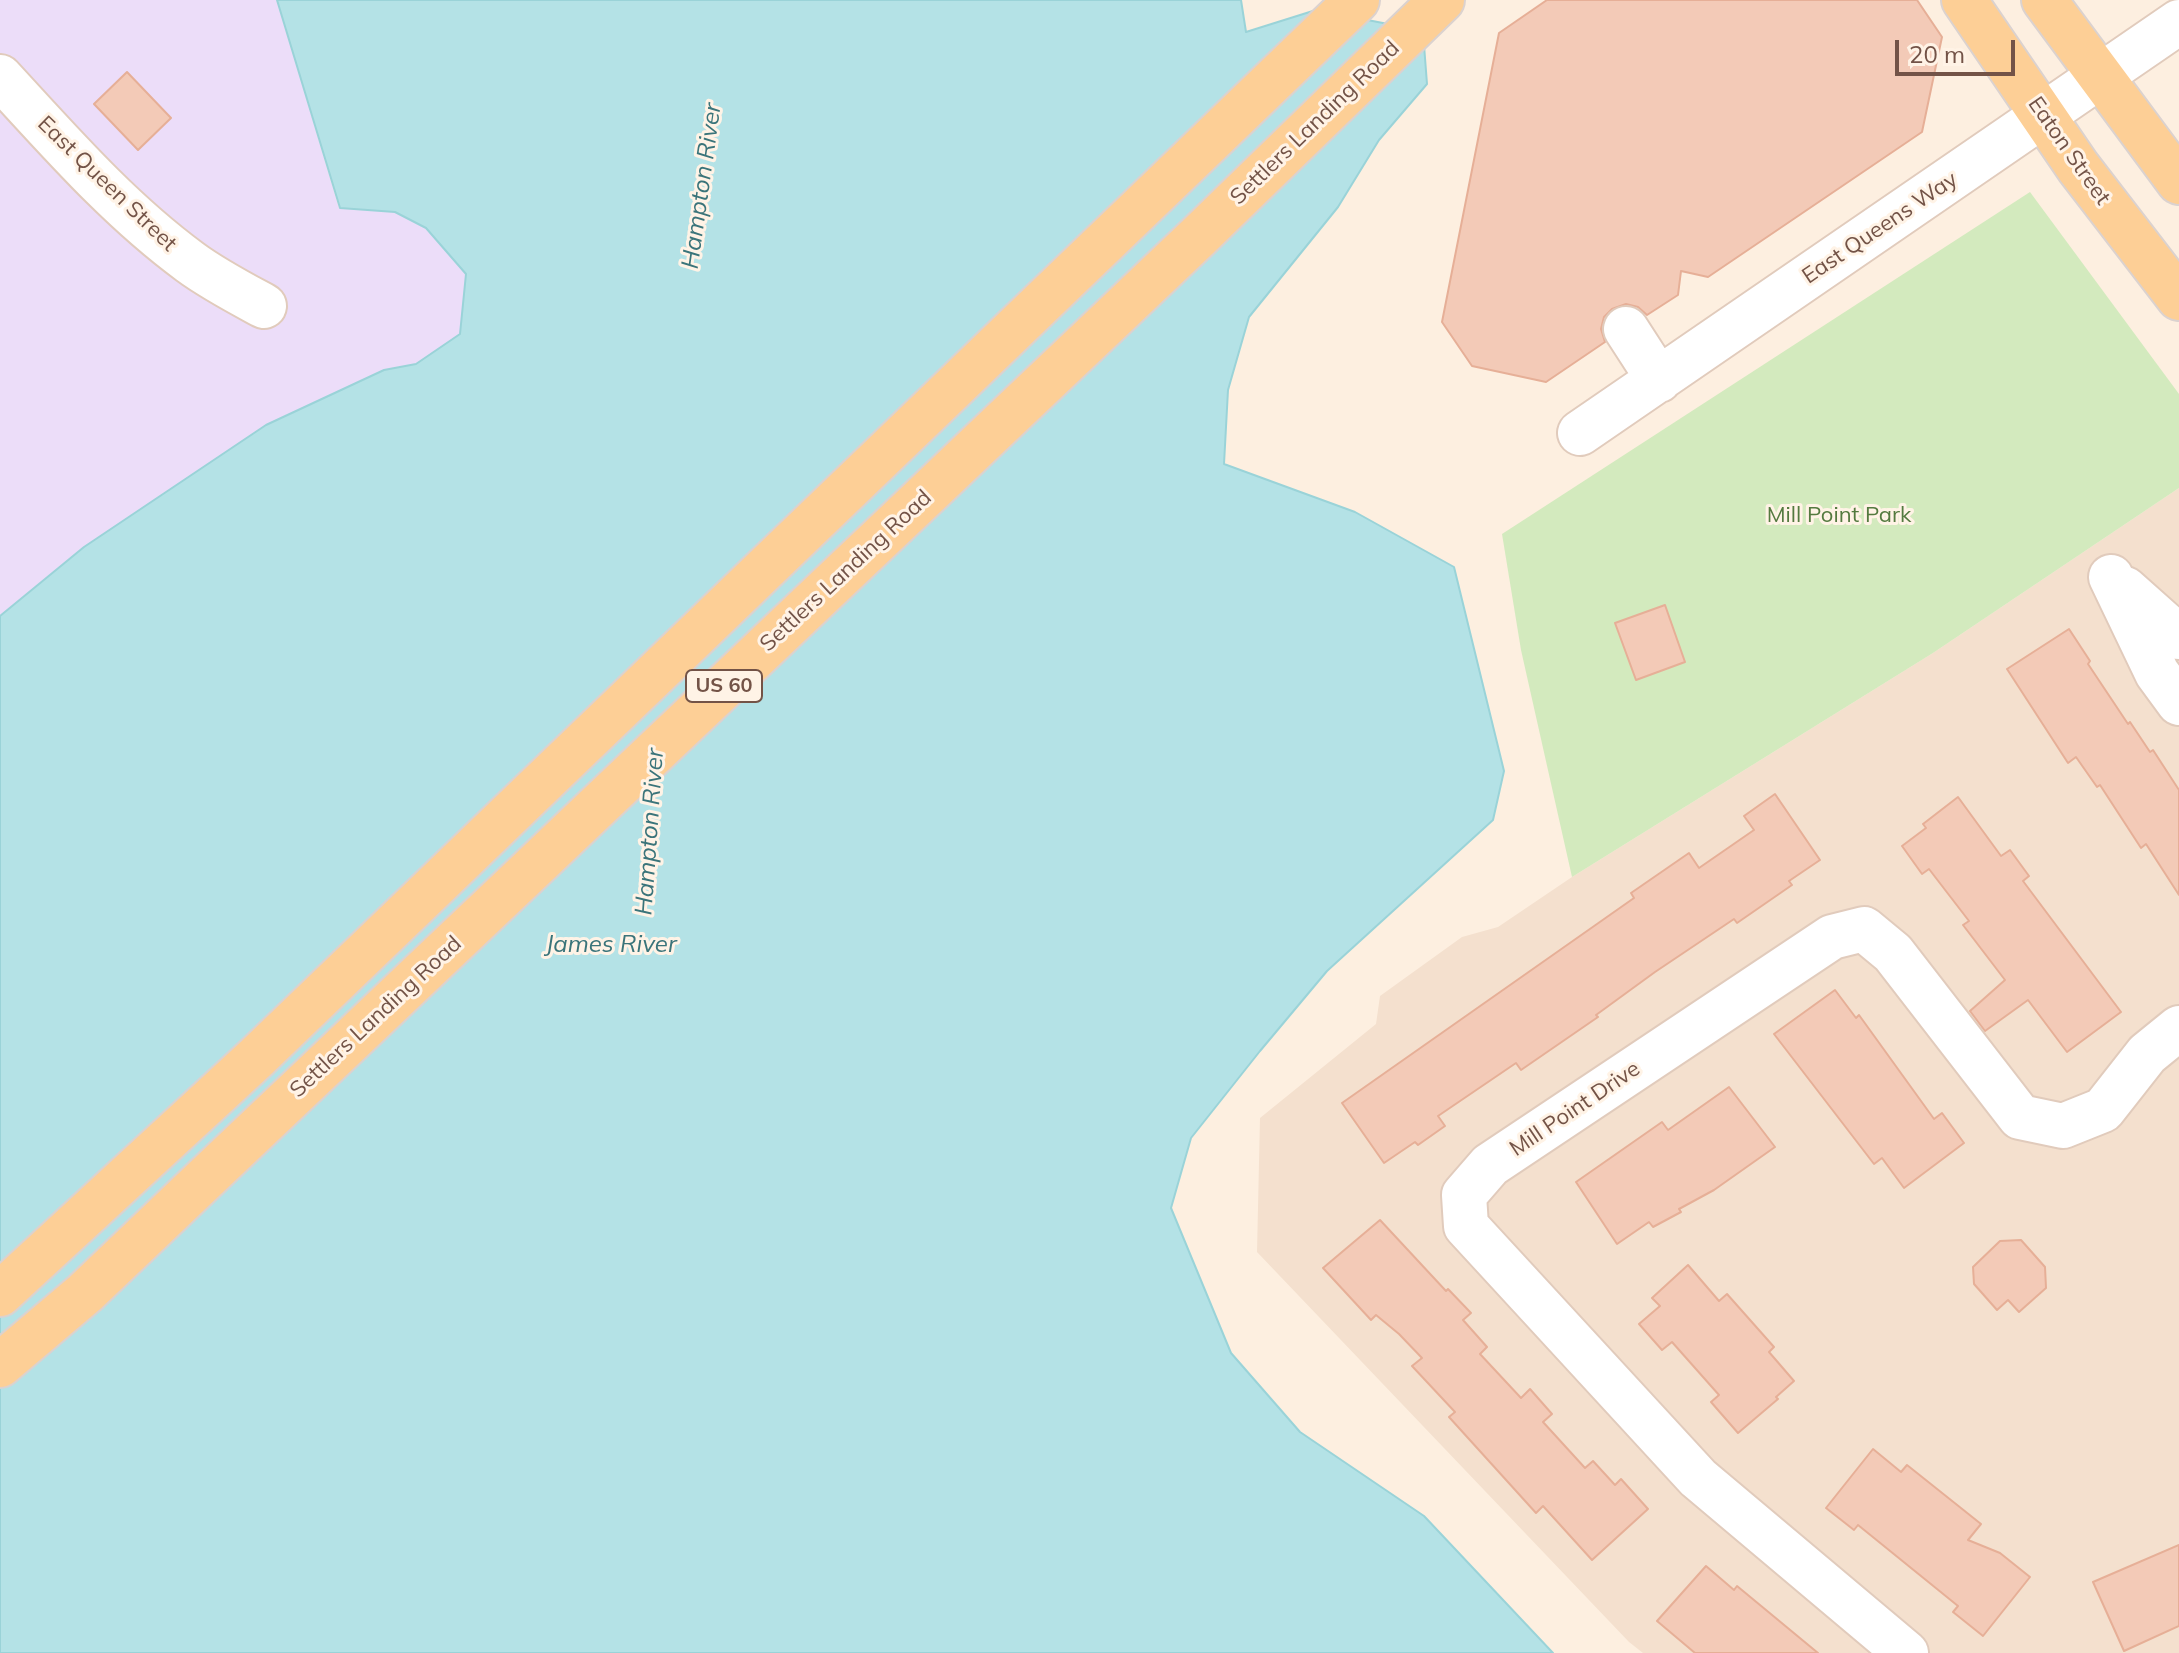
<!DOCTYPE html>
<style>
body{margin:0}
#map{position:relative;width:2179px;height:1653px;overflow:hidden;background:#fdefe0;font-family:Mulish,sans-serif}
canvas{display:block}
.scale{position:absolute;left:1895px;top:40px;width:120px;height:36px;box-sizing:border-box;border:4px solid #735347;border-top:0;padding-left:10px;font-size:24px;line-height:28px;white-space:nowrap;color:#735347;-webkit-text-stroke:6px #fff3e6;paint-order:stroke}
</style>
<div id="map">
<canvas width="2179" height="1653"></canvas>
<div class="scale">20 m</div>
</div>
<script>
const g = document.querySelector('canvas').getContext('2d');
g.lineJoin = 'round';
function fill(path, color) { g.fillStyle = color; g.fill(path, 'evenodd'); }
function trace(path, color, width, dash) { g.strokeStyle = color; g.lineWidth = width; g.lineCap = dash ? 'butt' : 'round'; g.setLineDash(dash || []); g.stroke(path); }
function write(font, color, halo, rows, align = 'center') {
  g.font = font + ' Mulish,sans-serif'; g.lineWidth = 6; g.setLineDash([]); g.textBaseline = 'middle'; g.strokeStyle = halo; g.fillStyle = color; for (const [text, x, y, turn = 0] of rows) {
    g.save(); g.translate(x, y); g.rotate((+turn || 0) * Math.PI / 180); g.textAlign = isNaN(turn) ? turn : align; if (halo) g.strokeText(text, 0, 0); g.fillText(text, 0, 0); g.restore();
  }
}
fill(new Path2D(`
 M 2179,488 L 2179,1653 L 1643,1653 L 1629,1642 L 1257,1252 L 1260,1118 L 1376,1024 L 1380,996 L 1462,937 L 1498,927 L 1572,877 L 1933,653 Z`), '#f4e0ce');
fill(new Path2D(`
 M 0,0 L 277,0 L 339,208 L 395,212 L 426,228 L 466,274 L 460,334 L 416,364 L 384,370 L 266,425 L 84,547 L 0,616 Z`), '#ecddf9');
fill(new Path2D(`
 M 2030,192 L 2179,394 L 2179,488 L 1933,653 L 1572,877 L 1521,650 L 1502,534 Z`), '#d3eabe');
const water = new Path2D(`
 M 277,0 L 1241,0 L 1246,32 L 1316,10 L 1388,24 L 1424,45 L 1427,84 L 1379,140 L 1338,207 L 1249,317 L 1228,390 L 1224,464 L 1355,512 L 1454,567 L 1504,771 L 1493,820 L 1327,971 L 1260,1051 L 1191,1138 L 1171,1208 L 1231,1353 L 1300,1432 L 1424,1516 L 1553,1653 L 0,1653 L 0,616 L 84,547 L 266,425 L 384,370 L 416,364 L 460,334 L 466,274 L 426,228 L 395,212 L 340,208 Z`);
fill(water, '#b4e2e6');
trace(water, '#9ad3d8', 2);
const building = new Path2D(`
 M 1547,0 L 1917,0 L 1942,37 L 1922,132 L 1708,277 L 1681,271 L 1678,295 L 1647,315 L 1638,307 L 1626,304 L 1612,309 L 1604,317 L 1601,329 L 1605,342 L 1546,382 L 1472,366 L 1442,322 L 1499,33 Z
 M 127,72 L 171,118 L 138,150 L 94,104 Z
 M 1665,605 L 1685,662 L 1636,680 L 1615,623 Z
 M 2069,629 L 2090,661 L 2088,664 L 2128,724 L 2130,722 L 2150,752 L 2153,750 L 2179,790 L 2179,895 L 2146,844 L 2141,848 L 2100,785 L 2097,787 L 2076,757 L 2068,763 L 2007,669 Z
 M 1775,794 L 1820,860 L 1789,881 L 1792,885 L 1737,923 L 1734,919 L 1655,972 L 1596,1015 L 1598,1017 L 1521,1070 L 1516,1063 L 1438,1116 L 1445,1126 L 1418,1145 L 1415,1142 L 1384,1163 L 1342,1103 L 1634,898 L 1631,893 L 1689,853 L 1699,868 L 1754,830 L 1744,816 Z
 M 1958,797 L 2001,856 L 2010,850 L 2029,876 L 2023,881 L 2121,1012 L 2067,1052 L 2028,1000 L 1985,1031 L 1970,1011 L 2005,980 L 1963,925 L 1969,921 L 1929,869 L 1922,874 L 1902,846 L 1926,828 L 1923,824 Z
 M 1835,990 L 1856,1018 L 1859,1015 L 1934,1119 L 1942,1113 L 1964,1143 L 1904,1188 L 1882,1158 L 1874,1164 L 1774,1034 Z
 M 1729,1087 L 1775,1147 L 1714,1190 L 1679,1209 L 1681,1212 L 1653,1227 L 1649,1222 L 1617,1244 L 1576,1182 L 1662,1122 L 1668,1130 Z
 M 1380,1220 L 1446,1291 L 1448,1289 L 1471,1313 L 1463,1320 L 1487,1347 L 1480,1354 L 1521,1398 L 1530,1389 L 1552,1414 L 1543,1422 L 1585,1468 L 1593,1461 L 1615,1485 L 1621,1479 L 1648,1509 L 1592,1560 L 1543,1506 L 1536,1513 L 1449,1417 L 1455,1412 L 1412,1366 L 1422,1358 L 1399,1334 L 1376,1315 L 1371,1320 L 1323,1268 Z
 M 2021,1240 L 2045,1267 L 2046,1288 L 2019,1312 L 2008,1300 L 1997,1310 L 1974,1284 L 1973,1267 L 2000,1241 Z
 M 1688,1265 L 1719,1301 L 1727,1294 L 1774,1347 L 1769,1352 L 1794,1381 L 1776,1397 L 1778,1399 L 1738,1433 L 1711,1402 L 1719,1395 L 1672,1342 L 1662,1350 L 1639,1324 L 1660,1306 L 1652,1298 Z
 M 1873,1449 L 1901,1472 L 1907,1465 L 1981,1524 L 1968,1540 L 2000,1553 L 2030,1577 L 1983,1636 L 1953,1612 L 1958,1606 L 1858,1525 L 1854,1530 L 1826,1508 Z
 M 2179,1545 L 2179,1626 L 2124,1651 L 2093,1582 Z
 M 1706,1566 L 1734,1590 L 1737,1586 L 1818,1653 L 1695,1653 L 1657,1621 Z`);
fill(building, '#f3cab7');
trace(building, '#e6af97', 2);
const minor = new Path2D(`
 M 0,77 C 60,142 118,209 190,262 C 213,279 238,292 264,306
 M 1626,329 L 1659,380
 M 1580,433 L 2179,22
 M 2111,577 L 2157,673 L 2179,703
 M 2125,589 L 2179,637
 M 1906,1653 L 1698,1478 L 1466,1226 L 1464,1195 L 1490,1165 L 1832,937 L 1864,929 L 1893,953 L 2020,1117 L 2063,1126 L 2103,1110 L 2147,1054 L 2179,1028`);
const major = new Path2D(`
 M 1964,0 L 2078,167 L 2179,298
 M 2044,0 L 2179,182
 M 0,1294 L 256,1058 L 1357,0
 M 0,1365 L 85,1293 L 190,1193 L 1198,237 L 1442,0`);
trace(minor, '#e1cbbc', 48);
trace(major, '#dbd2cf', 48);
trace(minor, '#fff', 44);
trace(major, '#fdcf96', 44);
for (const [x, y, w] of [
 [724,686,76]
]) { const box = new Path2D(); box.roundRect(x - w / 2, y - 16, w, 32, 6); g.fillStyle = '#fff3e6'; g.fill(box); trace(box, '#735347', 2); }
write('bold 20px', '#735347', null, [
 ["US 60",724,686]
]);
write('22px', '#735347', '#fff3e6', [
 ["Settlers Landing Road",1315,123,-44],
 ["Eaton Street",2069,151,55],
 ["East Queen Street",107,184,44],
 ["East Queens Way",1880,228,-34],
 ["Settlers Landing Road",846,571,-43],
 ["Settlers Landing Road",376,1017,-43],
 ["Mill Point Drive",1575,1109,-34]
]);
write('22px', '#547a3f', '#fff3e6', [
 ["Mill Point Park",1839,515]
]);
write('italic 24px', '#3a747a', '#fff3e6', [
 ["Hampton River",702,186,-82],
 ["Hampton River",650,832,-86],
 ["James River",611,945]
]);
</script>
